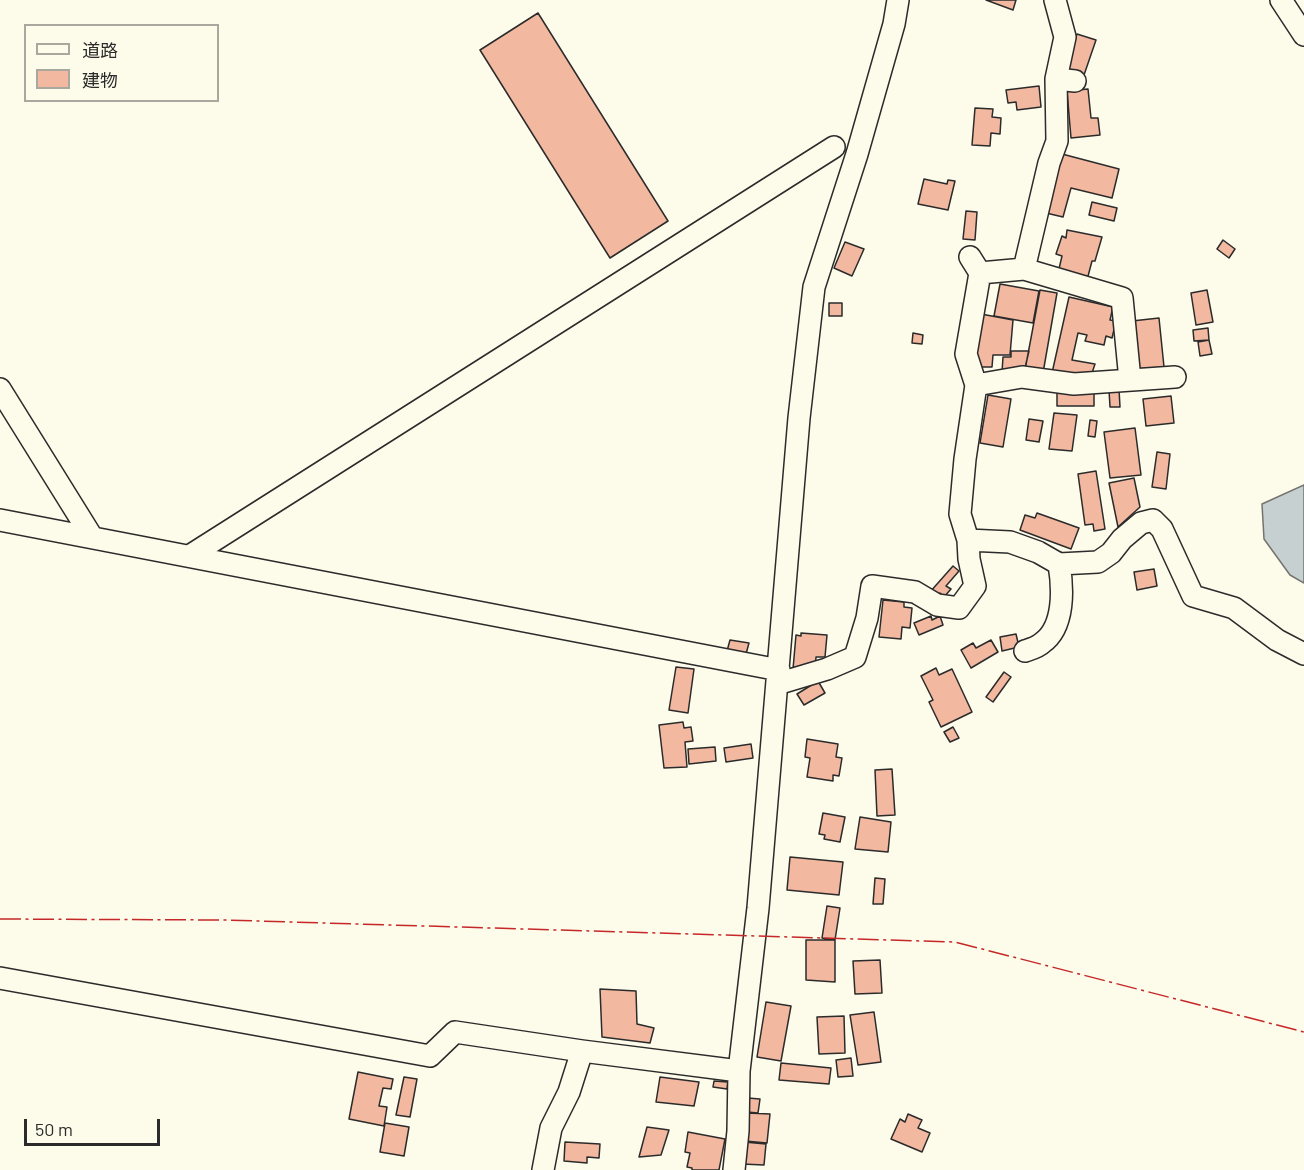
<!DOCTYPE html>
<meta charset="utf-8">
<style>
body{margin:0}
#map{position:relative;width:1304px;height:1170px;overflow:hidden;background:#fdfbea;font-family:Barlow,"Noto Sans JP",sans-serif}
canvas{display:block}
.legend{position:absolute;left:24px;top:24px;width:195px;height:78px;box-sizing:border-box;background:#fdfbea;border:2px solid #a9a89e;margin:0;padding:8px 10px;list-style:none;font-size:18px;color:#2b2b2b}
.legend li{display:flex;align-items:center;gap:12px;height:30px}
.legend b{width:30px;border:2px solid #a9a89e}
.scale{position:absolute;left:24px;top:1119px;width:136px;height:27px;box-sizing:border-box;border:3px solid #2b2b2b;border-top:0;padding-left:8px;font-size:18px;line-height:21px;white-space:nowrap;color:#2b2b2b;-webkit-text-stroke:4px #fdfbea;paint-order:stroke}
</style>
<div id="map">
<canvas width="1304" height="1170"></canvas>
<ul class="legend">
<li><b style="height:8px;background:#fdfbea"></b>道路</li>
<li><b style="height:16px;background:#f2b8a0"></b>建物</li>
</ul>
<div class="scale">50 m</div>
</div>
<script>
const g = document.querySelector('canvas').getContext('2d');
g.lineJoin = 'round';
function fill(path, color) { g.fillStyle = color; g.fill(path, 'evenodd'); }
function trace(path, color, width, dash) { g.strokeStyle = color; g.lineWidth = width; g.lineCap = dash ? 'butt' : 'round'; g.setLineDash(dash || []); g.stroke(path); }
const water = new Path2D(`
 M 1304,485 L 1304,583 L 1290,575 L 1264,539 L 1262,504 Z`);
fill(water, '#c7d0d0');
trace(water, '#74746e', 1.5);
const building = new Path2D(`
 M 986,0 L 1016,0 L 1013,10 Z
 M 538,13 L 668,221 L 610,258 L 480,50 Z
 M 1077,34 L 1096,40 L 1084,75 L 1065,68 Z
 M 1039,86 L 1041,107 L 1017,110 L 1016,102 L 1008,103 L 1006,90 Z
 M 1088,89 L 1091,118 L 1098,118 L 1100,135 L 1071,138 L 1067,91 Z
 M 975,108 L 993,109 L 992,117 L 1001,118 L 1000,134 L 991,133 L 990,146 L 972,145 Z
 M 1062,154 L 1119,169 L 1112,198 L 1071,188 L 1063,217 L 1046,213 Z
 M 924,179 L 947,184 L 948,180 L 955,181 L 948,210 L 918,204 Z
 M 1092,202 L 1117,208 L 1114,221 L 1089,215 Z
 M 966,211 L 977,212 L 975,240 L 963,239 Z
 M 1067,230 L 1102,237 L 1095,261 L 1092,261 L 1087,280 L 1058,273 L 1062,256 L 1056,254 L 1062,236 L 1066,238 Z
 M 1223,240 L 1235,249 L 1229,258 L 1217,249 Z
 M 845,242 L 864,249 L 852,276 L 834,268 Z
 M 1000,284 L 1039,291 L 1033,323 L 994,316 Z
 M 1040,290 L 1057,293 L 1043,373 L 1025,370 Z
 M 1207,290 L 1213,322 L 1196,325 L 1191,293 Z
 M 1069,297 L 1113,307 L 1110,320 L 1116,321 L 1112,338 L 1106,336 L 1104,345 L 1085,341 L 1087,335 L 1078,333 L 1072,360 L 1095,364 L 1091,376 L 1052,373 Z
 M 829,303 L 842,303 L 842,316 L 829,316 Z
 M 981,314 L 1013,320 L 1010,355 L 993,355 L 992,367 L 974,367 Z
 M 1159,318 L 1164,367 L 1136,369 L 1132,321 Z
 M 1208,328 L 1209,340 L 1194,341 L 1193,330 Z
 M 913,333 L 923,335 L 922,344 L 912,343 Z
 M 1209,340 L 1212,354 L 1200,356 L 1198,342 Z
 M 1011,351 L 1029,351 L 1024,372 L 1002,372 L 1003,357 L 1011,357 Z
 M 1119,389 L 1120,407 L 1110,407 L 1109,390 Z
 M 1057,392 L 1094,392 L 1094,406 L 1057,406 Z
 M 988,395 L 1011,399 L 1003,447 L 980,443 Z
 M 1171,396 L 1174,423 L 1146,426 L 1143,399 Z
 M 1054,413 L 1077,415 L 1072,451 L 1049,449 Z
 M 1029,419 L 1043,421 L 1039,442 L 1026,440 Z
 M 1090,420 L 1097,421 L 1095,437 L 1088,436 Z
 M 1135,428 L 1141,475 L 1110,478 L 1104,432 Z
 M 1157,452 L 1170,454 L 1166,489 L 1152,487 Z
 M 1096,471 L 1105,529 L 1094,531 L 1093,524 L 1085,525 L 1078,474 Z
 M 1134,478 L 1140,507 L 1118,527 L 1109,483 Z
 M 1037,513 L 1079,528 L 1071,549 L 1020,530 L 1025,515 L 1035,518 Z
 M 953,566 L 959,571 L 946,586 L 951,589 L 944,597 L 940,593 L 936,597 L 930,592 Z
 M 1154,569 L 1157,586 L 1137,590 L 1134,572 Z
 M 883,600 L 904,602 L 904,607 L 912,608 L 910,628 L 902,627 L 901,639 L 879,637 Z
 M 931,616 L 932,620 L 940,616 L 943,625 L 919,635 L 914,623 Z
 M 801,633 L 827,635 L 825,657 L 816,657 L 815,671 L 793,669 L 796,635 L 801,636 Z
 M 1016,634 L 1019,647 L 1002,651 L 1000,637 Z
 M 730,640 L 749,643 L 746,654 L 727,651 Z
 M 991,640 L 998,652 L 971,668 L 961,650 L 973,643 L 976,648 Z
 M 676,667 L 694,669 L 688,713 L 669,710 Z
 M 936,668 L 939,675 L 952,669 L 972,712 L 941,727 L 929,702 L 933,700 L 921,676 Z
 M 1004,672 L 1011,677 L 993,702 L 986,697 Z
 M 818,681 L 825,693 L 804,705 L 797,694 Z
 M 683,722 L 684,728 L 691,727 L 693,741 L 685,742 L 687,767 L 664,768 L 659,725 Z
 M 953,727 L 959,738 L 950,742 L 944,732 Z
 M 807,739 L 838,744 L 836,757 L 842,758 L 839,776 L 833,775 L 833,781 L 807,777 L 810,758 L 805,757 Z
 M 751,744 L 753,758 L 726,762 L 724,748 Z
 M 715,747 L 716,761 L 689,764 L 688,749 Z
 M 892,769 L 895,815 L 877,816 L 875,770 Z
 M 823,813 L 845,817 L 840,842 L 824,839 L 825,835 L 819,834 Z
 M 860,817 L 891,822 L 888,852 L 855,849 Z
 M 790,857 L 843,862 L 839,895 L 787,890 Z
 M 875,878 L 885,879 L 883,904 L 873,904 Z
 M 827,906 L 840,908 L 835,940 L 822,938 Z
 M 806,940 L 835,940 L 835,982 L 806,980 Z
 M 880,960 L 882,993 L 855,994 L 853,961 Z
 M 600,989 L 636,991 L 637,1024 L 654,1028 L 650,1043 L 602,1037 Z
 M 766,1002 L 791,1006 L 781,1061 L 757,1057 Z
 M 874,1012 L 881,1062 L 858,1065 L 850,1015 Z
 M 844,1016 L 845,1053 L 819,1054 L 817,1017 Z
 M 851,1058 L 853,1076 L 838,1077 L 836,1060 Z
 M 781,1063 L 831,1068 L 829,1084 L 779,1080 Z
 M 358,1072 L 393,1079 L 391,1089 L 383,1088 L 379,1106 L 387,1107 L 384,1126 L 349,1119 Z
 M 404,1077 L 417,1079 L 410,1117 L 396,1115 Z
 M 660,1077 L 699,1082 L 694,1106 L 656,1102 Z
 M 714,1081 L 728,1082 L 727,1089 L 713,1087 Z
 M 748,1098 L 760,1099 L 758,1113 L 747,1112 Z
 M 747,1113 L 770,1114 L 767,1143 L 745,1141 Z
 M 908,1114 L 922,1120 L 918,1128 L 930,1133 L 922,1152 L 891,1139 L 900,1119 L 905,1122 Z
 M 385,1123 L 409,1127 L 404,1156 L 380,1152 Z
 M 647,1127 L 669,1130 L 661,1155 L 639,1157 Z
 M 688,1132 L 725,1139 L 719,1170 L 692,1170 L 692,1168 L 687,1167 L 690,1153 L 685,1152 Z
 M 565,1142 L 600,1144 L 599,1158 L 587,1157 L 587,1163 L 564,1161 Z
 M 744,1142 L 766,1144 L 764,1165 L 742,1164 Z`);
fill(building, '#f2b8a0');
trace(building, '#2b2b2b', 1.5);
const minor = new Path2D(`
 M 1055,0 L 1065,37 L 1056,79 L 1075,81
 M 1281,0 L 1304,35
 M 1024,269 L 1049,163 L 1057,141 L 1056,79
 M 980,273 L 1024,269 L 1122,298 L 1130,380
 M 976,385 L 1022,377 L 1074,384 L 1175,377
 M 0,389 L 92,537
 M 0,520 L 779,670
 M 968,540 L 960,514 L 965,459 L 976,385 L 966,354 L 980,273 L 970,257
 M 191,555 L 834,147
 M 1025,651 C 1031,649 1038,647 1042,643 C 1065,627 1063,588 1059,564
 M 777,684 L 827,669 L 855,657 L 867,618 L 872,586 L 915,592 L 937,605 L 959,608 L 975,586 L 969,559 L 968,540 L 1010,542 L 1038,552 L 1059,564 L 1098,562 L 1111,553 L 1122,539 L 1141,523 L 1153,520 L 1162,529 L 1193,596 L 1234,608 L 1277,640 L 1304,654
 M 0,978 L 430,1056 L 455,1032 L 582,1051 L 739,1071
 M 543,1170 L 551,1128 L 569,1092 L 582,1051
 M 734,1170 L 738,1131 L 739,1071 L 758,908 L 799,418 L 814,287 L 857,154 L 894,24 L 898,0`);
trace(minor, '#2b2b2b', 24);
trace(minor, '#fdfbea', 21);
trace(new Path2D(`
 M 0,919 L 226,920 L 955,942 L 1304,1032`), '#c62828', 1.5, [21, 4.5, 3, 4.5]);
</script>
